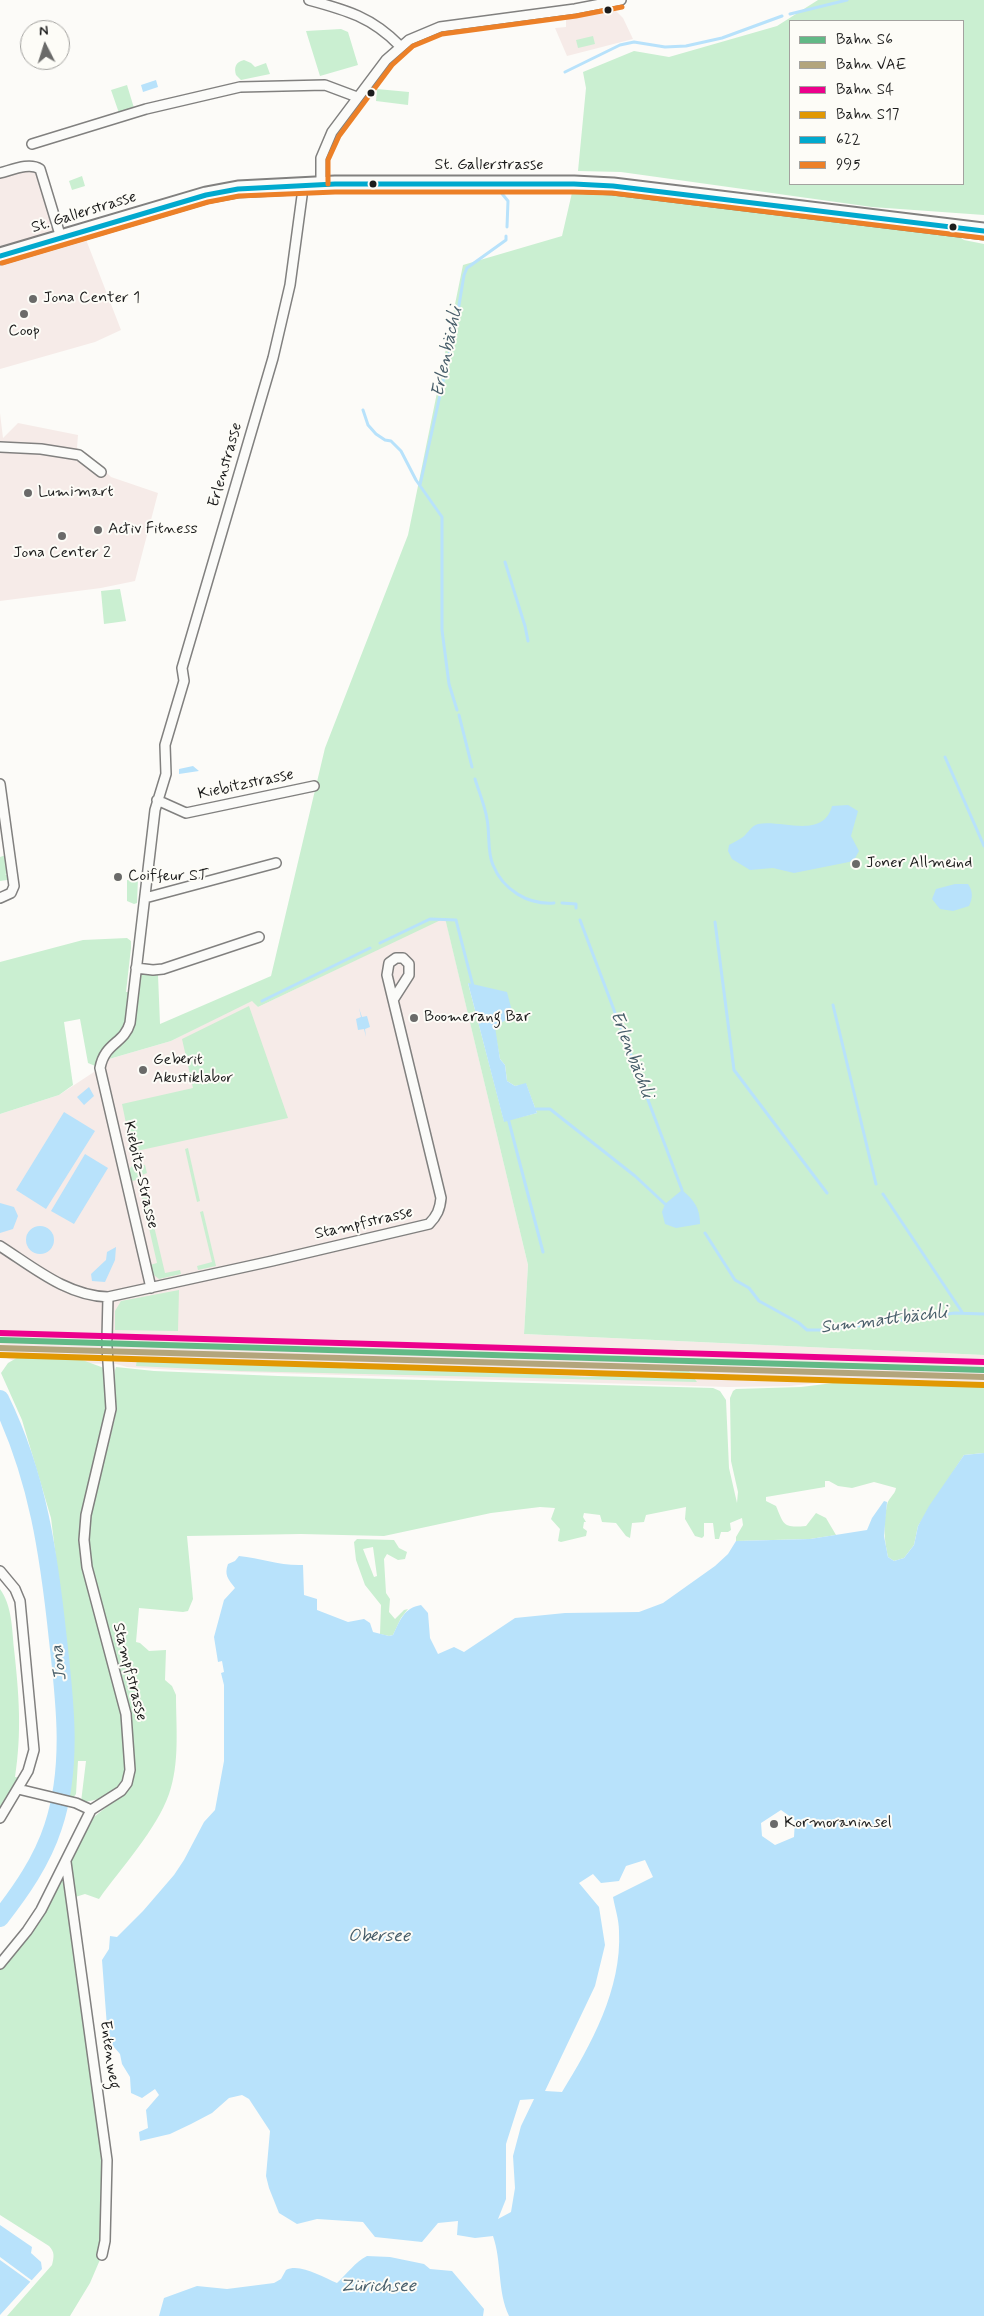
<!DOCTYPE html>
<meta charset="utf-8">
<style>
body{margin:0}
#map{position:relative;width:984px;height:2316px;overflow:hidden;background:#fcfbf8;font-family:Mynerve,sans-serif}
canvas{display:block}
.legend{position:absolute;left:789px;top:20px;width:175px;height:165px;box-sizing:border-box;background:#fdfcf7;border:1px solid #a3a29f;margin:0;padding:6px 9px;list-style:none;font-size:15px;color:#1c1c1c}
.legend li{display:flex;align-items:center;gap:10px;height:25px}
.legend b{width:25px;border:1px solid #a3a29f}
.north{position:absolute;left:20px;top:20px;width:50px;height:50px;box-sizing:border-box;background:#fdfcf7;border:1px solid #a3a29f;border-radius:50%;rotate:355deg;font-size:14px;font-weight:700;line-height:20px;text-align:center;color:#1c1c1c}
.north::after{content:'';display:block;margin:auto;width:18px;height:22px;background:#6a6a69;clip-path:polygon(50% 0,100% 100%,50% 72%,0 100%)}
</style>
<div id="map">
<canvas width="984" height="2316"></canvas>
<ul class="legend">
<li><b style="height:6px;background:#62b986"></b>Bahn S6</li>
<li><b style="height:6px;background:#b3a57c"></b>Bahn VAE</li>
<li><b style="height:6px;background:#ec008c"></b>Bahn S4</li>
<li><b style="height:6px;background:#e19803"></b>Bahn S17</li>
<li><b style="height:6px;background:#00a9ce"></b>622</li>
<li><b style="height:6px;background:#ec8028"></b>995</li>
</ul>
<div class="north">N</div>
</div>
<script>
const g = document.querySelector('canvas').getContext('2d');
g.lineJoin = 'round';
function fill(path, color) { g.fillStyle = color; g.fill(path, 'evenodd'); }
function trace(path, color, width, dash) { g.strokeStyle = color; g.lineWidth = width; g.lineCap = dash ? 'butt' : 'round'; g.setLineDash(dash || []); g.stroke(path); }
function write(font, color, halo, rows, align = 'center') {
  g.font = font + ' Mynerve,sans-serif'; g.lineWidth = 4; g.setLineDash([]); g.textBaseline = 'middle'; g.strokeStyle = halo; g.fillStyle = color; for (const [text, x, y, turn = 0] of rows) {
    g.save(); g.translate(x, y); g.rotate((+turn || 0) * Math.PI / 180); g.textAlign = isNaN(turn) ? turn : align; if (halo) g.strokeText(text, 0, 0); g.fillText(text, 0, 0); g.restore();
  }
}
fill(new Path2D(`
 M 615,10 L 623,18 L 633,39 L 567,56 L 555,28 L 566,27 L 566,19 Z
 M 37,167 L 61,238 L 0,256 L 0,173 Z
 M 85,237 L 121,330 L 95,342 L 0,369 L 0,264 Z
 M 0,413 L 3,438 L 18,423 L 78,435 L 77,448 L 88,454 L 111,477 L 158,493 L 135,581 L 101,588 L 0,601 Z
 M 445,917 L 528,1265 L 524,1334 L 984,1355 L 984,1382 L 863,1378 L 790,1386 L 728,1387 L 176,1370 L 127,1367 L 116,1364 L 18,1362 L 0,1356 L 0,1114 L 59,1095 L 100,1068 L 109,1059 L 171,1041 L 252,1000 L 258,1007 Z`), '#f6ebe8');
fill(new Path2D(`
 M 818,0 L 984,0 L 984,215 L 872,207 L 621,172 L 578,171 L 586,88 L 583,72 L 634,51 L 669,57 L 777,26 ZM 790,21 L 963,21 L 963,184 L 790,184 Z
 M 341,29 L 348,32 L 358,65 L 320,76 L 306,31 Z
 M 593,36 L 595,44 L 578,48 L 576,40 Z
 M 244,60 L 251,63 L 255,67 L 266,63 L 270,74 L 241,80 L 236,75 C 234,68 235,62 244,60 Z
 M 127,85 L 134,108 L 119,113 L 111,90 Z
 M 377,89 L 409,92 L 408,105 L 376,101 Z
 M 82,176 L 85,186 L 72,190 L 69,181 Z
 M 574,184 L 944,226 L 964,240 L 984,244 L 984,1355 L 524,1334 L 528,1265 L 445,918 L 258,1007 L 252,1001 L 171,1041 L 109,1059 L 100,1068 L 88,1063 L 80,1019 L 64,1022 L 73,1085 L 59,1095 L 0,1114 L 0,962 L 83,940 L 127,938 L 131,941 L 131,948 L 126,992 L 138,992 L 140,975 L 158,975 L 160,1024 L 271,976 L 325,748 L 408,535 L 463,265 L 562,236 ZM 468,983 L 513,1015 L 494,1027 L 500,1059 L 505,1065 L 507,1081 L 515,1086 L 526,1084 L 537,1113 L 504,1121 Z
 M 120,589 L 126,621 L 104,624 L 101,591 Z
 M 6,855 L 8,873 L 5,874 L 8,876 L 7,880 L 0,881 L 0,857 Z
 M 138,878 L 137,903 L 134,904 L 127,901 L 127,880 Z
 M 249,1006 L 288,1118 L 132,1152 L 122,1104 L 193,1088 L 182,1039 Z
 M 188,1148 L 200,1201 L 197,1202 L 185,1149 Z
 M 136,1163 L 145,1165 L 147,1173 L 142,1175 L 165,1273 L 180,1270 L 181,1274 L 159,1279 L 154,1275 L 150,1265 L 157,1263 L 138,1180 L 131,1181 C 129,1173 127,1168 136,1163 Z
 M 203,1211 L 216,1266 L 198,1270 L 197,1266 L 212,1262 L 200,1212 Z
 M 179,1290 L 178,1331 L 115,1330 L 115,1311 L 121,1301 Z
 M 22,1355 L 77,1358 L 104,1368 L 107,1407 L 82,1510 L 80,1530 L 82,1565 L 121,1709 L 126,1762 L 123,1782 C 112,1795 99,1801 81,1802 L 86,1761 L 78,1761 L 76,1794 L 73,1798 L 68,1798 L 71,1762 L 70,1712 L 61,1599 L 51,1518 L 22,1420 L 1,1373 L 8,1363 Z
 M 143,1357 L 152,1361 L 196,1363 L 273,1365 L 318,1362 L 344,1369 L 354,1367 L 385,1369 C 399,1359 416,1368 432,1369 C 448,1370 463,1368 479,1371 L 585,1377 L 634,1374 L 639,1371 L 651,1372 L 668,1376 L 671,1370 L 689,1371 L 697,1382 L 240,1371 L 136,1366 L 137,1359 Z
 M 116,1367 L 154,1371 L 278,1376 L 713,1388 L 720,1391 L 726,1400 L 729,1468 L 737,1503 L 738,1492 L 731,1461 L 730,1398 L 733,1391 L 736,1389 L 801,1387 L 857,1380 L 984,1384 L 984,1453 L 964,1455 L 918,1526 L 914,1545 L 904,1558 L 894,1561 L 888,1557 C 884,1539 883,1523 887,1505 C 888,1498 895,1495 896,1488 L 874,1482 L 852,1488 L 838,1486 L 829,1481 L 825,1481 L 825,1487 L 766,1497 L 766,1501 L 776,1506 C 784,1525 783,1528 806,1526 L 816,1513 L 826,1518 L 836,1535 L 810,1539 L 736,1541 L 736,1537 L 743,1525 L 742,1518 L 730,1523 L 731,1530 L 728,1532 L 721,1532 L 719,1539 L 715,1539 L 713,1523 L 704,1523 L 704,1536 L 702,1538 L 695,1536 L 685,1519 L 686,1507 L 646,1515 L 644,1522 L 632,1523 L 630,1538 L 626,1536 L 616,1523 L 602,1522 L 600,1515 L 584,1513 L 583,1517 L 586,1522 L 584,1522 L 583,1528 L 587,1531 L 586,1536 L 561,1542 L 558,1541 L 560,1529 L 551,1519 L 555,1508 L 540,1507 L 491,1513 L 384,1536 L 301,1534 L 187,1536 L 193,1599 L 188,1611 L 183,1612 L 139,1608 L 136,1642 L 140,1643 L 149,1651 L 166,1650 L 165,1680 L 172,1686 L 176,1695 C 176,1727 180,1763 169,1794 C 157,1829 121,1868 99,1899 L 85,1894 L 72,1898 L 107,2160 L 102,2255 L 90,2283 L 70,2316 L 7,2316 L 52,2265 C 54,2257 55,2252 49,2246 L 0,2215 L 0,1969 L 37,1924 L 94,1817 L 124,1793 L 133,1778 L 131,1718 L 97,1593 L 88,1547 L 90,1517 L 115,1418 C 116,1405 112,1377 116,1367 Z
 M 357,1539 L 394,1540 L 399,1548 L 407,1552 L 405,1559 L 398,1560 L 387,1554 L 384,1559 L 386,1593 L 390,1599 L 389,1612 L 395,1619 L 404,1610 L 408,1609 L 401,1618 L 393,1635 L 389,1636 L 380,1634 L 381,1605 L 365,1585 L 356,1560 L 354,1542 ZM 373,1547 L 377,1576 L 374,1577 L 363,1549 Z
 M 0,1589 C 12,1606 12,1628 14,1649 C 19,1694 22,1732 15,1777 L 22,1778 L 13,1787 L 0,1810 Z`), '#caefd1');
fill(new Path2D(`
 M 156,80 L 158,87 L 143,92 L 141,85 Z
 M 193,766 L 199,771 L 179,774 L 179,769 Z
 M 848,805 L 858,811 L 851,836 L 859,851 L 854,860 L 849,862 L 794,873 L 773,868 L 750,870 L 732,859 L 728,851 L 729,845 C 734,842 739,840 743,837 C 748,833 751,826 758,824 C 781,819 823,840 832,806 Z
 M 955,884 L 968,884 C 973,891 973,898 969,906 L 953,911 L 940,909 L 932,899 L 936,889 Z
 M 468,983 L 507,992 L 513,1015 L 495,1027 L 500,1059 L 505,1065 L 507,1081 L 515,1086 L 526,1083 L 537,1113 L 504,1122 Z
 M 359,1008 L 362,1017 L 367,1016 L 370,1027 L 365,1029 L 366,1037 L 364,1029 L 358,1030 L 356,1019 L 361,1017 Z
 M 89,1087 L 94,1096 L 84,1105 L 77,1097 Z
 M 64,1112 L 95,1131 L 46,1209 L 16,1190 Z
 M 85,1154 L 108,1168 L 74,1224 L 51,1211 Z
 M 682,1190 C 694,1200 700,1208 700,1224 L 676,1228 L 665,1224 L 662,1212 L 665,1204 Z
 M 0,1203 L 14,1207 L 18,1216 L 13,1229 L 0,1233 Z
 M26 1240a14 14 0 1 1 28 0a14 14 0 1 1-28 0Z
 M 116,1247 L 115,1260 L 105,1282 L 92,1281 L 91,1274 L 106,1260 L 107,1252 Z
 M 984,1453 L 984,2316 L 509,2316 C 497,2290 502,2262 493,2236 L 475,2238 L 457,2235 L 458,2221 L 438,2223 L 422,2242 L 375,2237 L 363,2222 L 317,2219 L 297,2224 L 279,2213 L 269,2188 L 266,2176 L 270,2131 L 249,2099 L 242,2095 L 229,2098 L 212,2113 L 191,2124 L 170,2134 L 140,2141 L 139,2132 L 148,2128 L 146,2110 L 159,2095 L 155,2089 L 142,2098 L 131,2093 L 130,2077 L 122,2064 L 120,2054 L 108,2040 L 102,1960 L 109,1949 L 110,1936 L 117,1937 L 143,1911 L 174,1875 L 184,1860 L 204,1822 L 215,1810 L 224,1761 L 224,1685 L 221,1673 L 224,1672 L 222,1661 L 218,1662 L 214,1637 L 224,1600 L 235,1588 C 228,1579 224,1575 228,1564 L 235,1561 L 239,1556 C 261,1558 280,1566 303,1565 L 304,1595 L 317,1599 L 317,1610 L 348,1622 L 364,1619 L 370,1623 L 373,1632 L 389,1636 L 393,1635 C 400,1620 404,1608 421,1605 L 428,1613 L 430,1638 L 438,1654 L 454,1647 L 464,1652 L 515,1618 L 565,1613 L 639,1612 L 663,1603 L 715,1566 L 728,1554 L 736,1541 L 810,1539 L 867,1530 L 872,1518 L 884,1501 L 887,1502 L 884,1536 L 888,1557 L 894,1561 L 904,1558 L 914,1545 L 918,1526 L 929,1506 L 964,1455 ZM 781,1810 L 795,1820 L 794,1837 L 775,1845 L 762,1836 L 761,1823 ZM 645,1860 L 653,1877 L 613,1897 C 615,1908 619,1920 619,1931 C 622,1989 591,2045 562,2092 L 545,2091 L 595,1986 L 605,1945 L 599,1907 L 579,1883 L 593,1874 L 601,1883 L 619,1881 L 626,1866 ZM 534,2099 L 521,2126 L 513,2156 L 515,2188 L 511,2212 L 498,2219 L 506,2199 L 506,2144 L 520,2100 Z
 M 0,2225 L 32,2247 L 31,2253 L 41,2262 L 42,2269 L 0,2315 Z
 M 367,2256 L 390,2257 L 424,2264 L 430,2269 L 452,2271 L 484,2309 L 483,2316 L 159,2316 L 164,2298 L 197,2286 L 227,2289 L 274,2283 L 281,2279 L 286,2270 C 300,2263 322,2277 337,2283 C 347,2274 355,2262 367,2256 Z`), '#b8e2fb');
fill(new Path2D(`
 M 0,2257 L 34,2282 L 32,2283 L 0,2260 Z`), '#fcfbf8');
trace(new Path2D(`
 M 790,14 L 847,0
 M 565,72 L 620,45 L 634,42 L 665,47 L 686,46 L 722,38 L 782,16
 M 499,190 L 508,201 L 507,227
 M 363,410 L 368,425 L 376,434 L 385,440 L 391,441 L 401,451 L 416,480 L 442,517 L 442,630 L 449,684 L 457,710
 M 420,485 L 456,323 L 464,275 L 467,268 L 506,240 L 506,236
 M 505,562 L 525,626 L 528,641
 M 459,715 L 472,767
 M 945,757 L 984,846
 M 475,779 C 479,792 485,806 487,819 C 490,834 487,852 493,865 C 503,890 528,905 554,903
 M 562,903 L 576,904 L 576,908
 M 580,920 L 682,1190
 M 715,922 L 734,1070 L 827,1193
 M 380,943 L 430,919 L 456,920 L 473,986
 M 262,1001 L 370,948
 M 833,1005 L 876,1184
 M 536,1109 L 550,1109 L 635,1176 L 665,1204
 M 508,1118 L 543,1252
 M 883,1194 L 962,1312
 M 705,1233 L 735,1280 L 749,1288 L 759,1301 L 799,1323 L 807,1330 L 826,1330 L 955,1313 L 984,1314`), '#b8e2fb', 3);
trace(new Path2D(`
 M 0,1399 C 38,1477 49,1555 58,1640 C 65,1702 73,1767 53,1827 C 42,1861 21,1891 0,1918`), '#b8e2fb', 18);
const minor = new Path2D(`
 M 309,0 C 346,10 372,17 400,46
 M 32,144 L 146,109 L 240,87 L 325,85 L 357,97
 M 0,173 C 12,170 29,162 40,169 L 61,238
 M 321,184 L 321,158 L 332,132 L 386,60 L 409,40 L 440,27 L 575,9 L 621,0
 M 0,447 L 41,449 L 79,455 L 101,472
 M 0,784 L 14,886 L 11,893 L 0,898
 M 157,800 L 186,813 L 314,786
 M 145,898 L 276,863
 M 136,968 L 153,970 L 163,969 L 259,937
 M 0,1246 C 33,1267 67,1296 108,1297 L 272,1261 L 429,1224 C 437,1216 440,1209 441,1198 L 387,975 L 389,963 L 396,958 L 403,958 L 409,964 L 409,975 L 393,1000
 M 151,1288 L 100,1068 C 105,1042 124,1044 130,1023 L 155,810 L 166,774 L 165,745 L 184,681 L 182,668 L 273,358 L 290,285 L 302,196 L 301,185
 M 107,1339 L 108,1297
 M 0,1571 L 15,1589 L 20,1601 L 34,1750 L 28,1771 L 0,1818
 M 18,1789 L 76,1803 L 91,1810
 M 66,1862 L 107,2160 L 105,2241 L 102,2255
 M 0,1964 L 27,1931 L 41,1910 L 91,1810 L 121,1791 L 127,1783 L 130,1770 L 126,1714 L 87,1567 L 84,1540 L 86,1515 L 111,1409 L 107,1347`);
const primary = new Path2D(`
 M 0,256 L 206,195 L 238,189 L 335,184 L 574,184 L 613,186 L 984,231`);
trace(minor, '#81807f', 12);
trace(primary, '#81807f', 19);
trace(minor, '#fbfbf9', 9);
trace(primary, '#fbfbf9', 15);
trace(new Path2D(`
 M 0,256 L 206,195 L 238,189 L 335,184 L 574,184 L 613,186 L 984,231`), '#00a9ce', 5);
trace(new Path2D(`
 M 328,184 L 328,160 L 339,136 L 392,65 L 413,46 L 442,34 L 576,16 L 622,7
 M 2,263 L 208,202 L 239,196 L 335,192 L 574,192 L 612,193 L 983,238`), '#ec8028', 5);
trace(new Path2D(`
 M 0,1340 L 984,1370`), '#62b986', 6);
trace(new Path2D(`
 M 0,1348 L 984,1377`), '#b3a57c', 6);
trace(new Path2D(`
 M 0,1333 L 984,1362`), '#ec008c', 6);
trace(new Path2D(`
 M 0,1355 L 984,1385`), '#e19803', 6);
for (const [x, y, r, color] of [
 [608,10,4.5,"#1c1c1c"],
 [371,93,4.5,"#1c1c1c"],
 [373,184,4.5,"#1c1c1c"],
 [953,227,4.5,"#1c1c1c"],
 [33,299,5,"#6a6a69"],
 [24,314,5,"#6a6a69"],
 [28,493,5,"#6a6a69"],
 [98,530,5,"#6a6a69"],
 [62,536,5,"#6a6a69"],
 [856,864,5,"#6a6a69"],
 [118,877,5,"#6a6a69"],
 [414,1018,5,"#6a6a69"],
 [143,1070,5,"#6a6a69"],
 [774,1824,5,"#6a6a69"]
]) { const dot = new Path2D(); dot.arc(x, y, r, 0, 2 * Math.PI); g.fillStyle = color; g.fill(dot); trace(dot, '#fdfcf7', 2); }
write('16px', '#1c1c1c', '#fdfcf7', [
 ["St. Gallerstrasse",489,166],
 ["St. Gallerstrasse",84,213,-17],
 ["Erlenstrasse",226,465,-74],
 ["Kiebitzstrasse",246,785,-12],
 ["Kiebitz-Strasse",140,1175,77],
 ["Stampfstrasse",364,1224,-13],
 ["Stampfstrasse",129,1672,76],
 ["Entenweg",109,2055,82]
]);
write('16px', '#1c1c1c', '#fdfcf7', [
 ["Jona Center 1",43,299],
 ["Coop",24,332,"center"],
 ["Lumimart",38,493],
 ["Activ Fitness",108,530],
 ["Jona Center 2",62,554,"center"],
 ["Joner Allmeind",866,864],
 ["Coiffeur ST",128,877],
 ["Boomerang Bar",424,1018],
 ["Geberit",153,1061],
 ["Akustiklabor",153,1079],
 ["Kormoraninsel",784,1824]
], 'left');
write('italic 18px', '#485e6a', '#fdfcf7', [
 ["Erlenbächli",448,352,-78],
 ["Erlenbächli",631,1055,69],
 ["Summattbächli",884,1321,-7],
 ["Jona",60,1663,-97],
 ["Obersee",379,1937],
 ["Zürichsee",378,2287]
]);
</script>
